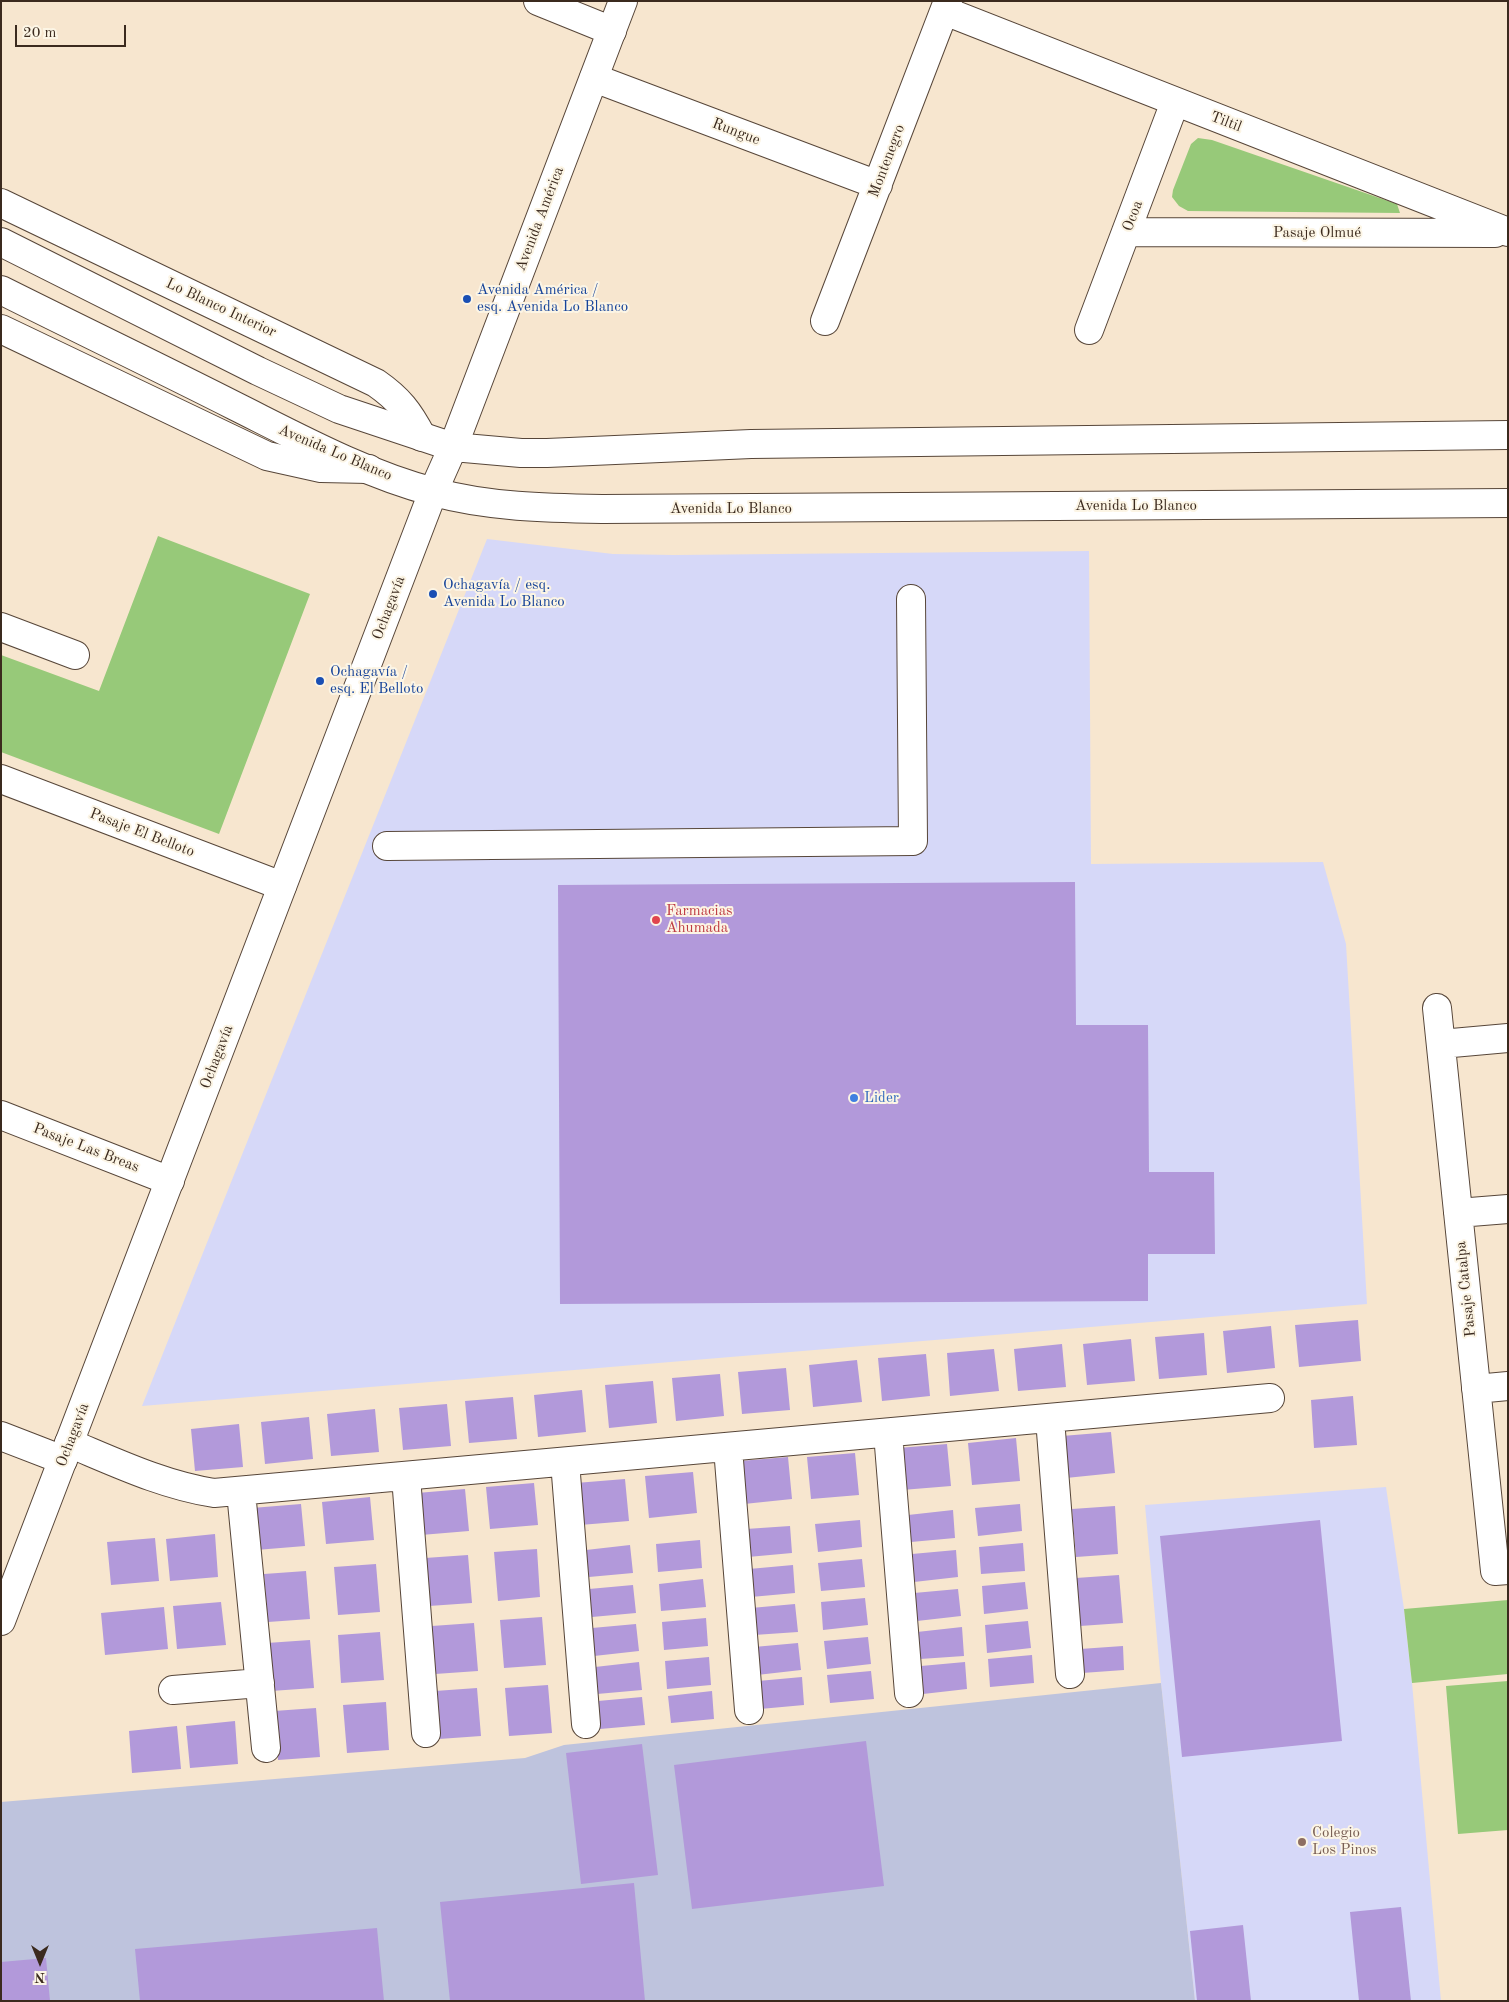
<!DOCTYPE html>
<meta charset="utf-8">
<style>
body{margin:0}
#map{position:relative;width:1509px;height:2002px;overflow:hidden;background:#f7e6cf;font-family:"Old Standard TT",serif}
canvas{display:block}
.frame{position:absolute;inset:0;border:2px solid #3b2a1e;pointer-events:none}
.north{position:absolute;left:15px;top:1937px;width:50px;height:50px;-webkit-text-stroke:4px #fcf5e5;paint-order:stroke;rotate:180deg;font-size:14px;font-weight:700;line-height:20px;text-align:center;color:#3b2a1e}
.north::after{content:'';display:block;margin:auto;width:18px;height:22px;background:#3b2a1e;clip-path:polygon(50% 0,100% 100%,50% 72%,0 100%)}
.scale{position:absolute;left:15px;top:25px;width:111px;height:22px;box-sizing:border-box;border:2px solid #3b2a1e;border-top:0;padding-left:6px;font-size:15px;line-height:18px;white-space:nowrap;color:#3b2a1e;-webkit-text-stroke:4px #fcf5e5;paint-order:stroke}
</style>
<div id="map">
<canvas width="1509" height="2002"></canvas>
<div class="frame"></div>
<div class="north">N</div>
<div class="scale">20 m</div>
</div>
<script>
const g = document.querySelector('canvas').getContext('2d');
g.lineJoin = 'round';
function fill(path, color) { g.fillStyle = color; g.fill(path, 'evenodd'); }
function trace(path, color, width, dash) { g.strokeStyle = color; g.lineWidth = width; g.lineCap = dash ? 'butt' : 'round'; g.setLineDash(dash || []); g.stroke(path); }
function write(font, color, halo, rows, align = 'center') {
  g.font = font + ' "Old Standard TT",serif'; g.lineWidth = 4; g.setLineDash([]); g.textBaseline = 'middle'; g.strokeStyle = halo; g.fillStyle = color; for (const [text, x, y, turn = 0] of rows) {
    g.save(); g.translate(x, y); g.rotate((+turn || 0) * Math.PI / 180); g.textAlign = isNaN(turn) ? turn : align; if (halo) g.strokeText(text, 0, 0); g.fillText(text, 0, 0); g.restore();
  }
}
fill(new Path2D(`
 M 487,539 L 613,554 L 674,555 L 1089,551 L 1091,864 L 1323,862 L 1346,944 L 1367,1304 L 142,1406 Z
 M 1386,1487 L 1404,1609 L 1412,1683 L 1441,2001 L 1195,2001 L 1161,1683 L 1145,1505 Z`), '#d6d8f8');
fill(new Path2D(`
 M 1161,1683 L 1195,2001 L 1,2001 L 1,1802 L 525,1758 L 564,1745 Z`), '#bec3dd');
fill(new Path2D(`
 M 1198,138 L 1212,140 L 1397,204 L 1400,213 L 1188,211 L 1179,206 L 1172,197 L 1173,190 L 1191,144 Z
 M 158,536 L 310,594 L 219,834 L 1,752 L 1,655 L 99,691 Z
 M 1508,1600 L 1508,1674 L 1412,1683 L 1404,1609 Z
 M 1508,1681 L 1508,1830 L 1458,1834 L 1446,1686 Z`), '#97c979');
fill(new Path2D(`
 M 1075,882 L 1076,1025 L 1148,1025 L 1149,1172 L 1214,1172 L 1215,1254 L 1148,1254 L 1148,1301 L 560,1304 L 558,885 Z
 M 1358,1320 L 1361,1361 L 1299,1367 L 1295,1325 Z
 M 1271,1326 L 1275,1368 L 1227,1373 L 1223,1331 Z
 M 1204,1333 L 1207,1375 L 1159,1379 L 1155,1337 Z
 M 1131,1339 L 1135,1381 L 1087,1385 L 1083,1344 Z
 M 1062,1344 L 1066,1387 L 1018,1391 L 1014,1349 Z
 M 994,1349 L 999,1391 L 950,1396 L 947,1353 Z
 M 926,1354 L 930,1396 L 882,1401 L 878,1358 Z
 M 857,1360 L 862,1402 L 813,1407 L 809,1365 Z
 M 786,1368 L 790,1410 L 742,1414 L 738,1372 Z
 M 720,1374 L 724,1416 L 676,1421 L 672,1378 Z
 M 653,1381 L 657,1423 L 609,1428 L 605,1385 Z
 M 582,1390 L 586,1432 L 538,1437 L 534,1395 Z
 M 1353,1396 L 1357,1445 L 1314,1448 L 1311,1400 Z
 M 513,1397 L 517,1439 L 469,1443 L 465,1401 Z
 M 447,1404 L 451,1446 L 403,1450 L 399,1408 Z
 M 375,1409 L 379,1452 L 331,1456 L 327,1414 Z
 M 309,1417 L 313,1459 L 265,1464 L 261,1422 Z
 M 239,1424 L 243,1467 L 195,1471 L 191,1429 Z
 M 1111,1432 L 1115,1473 L 1066,1478 L 1062,1436 Z
 M 1016,1438 L 1020,1481 L 972,1485 L 968,1443 Z
 M 947,1444 L 951,1486 L 902,1490 L 898,1448 Z
 M 855,1453 L 859,1495 L 811,1499 L 807,1457 Z
 M 788,1457 L 792,1499 L 744,1504 L 740,1461 Z
 M 693,1472 L 697,1513 L 649,1518 L 645,1476 Z
 M 625,1479 L 629,1521 L 580,1525 L 576,1483 Z
 M 534,1483 L 538,1525 L 490,1529 L 486,1487 Z
 M 465,1489 L 469,1531 L 421,1535 L 417,1493 Z
 M 370,1497 L 374,1540 L 326,1544 L 322,1502 Z
 M 301,1504 L 305,1546 L 256,1550 L 252,1508 Z
 M 1020,1504 L 1022,1531 L 978,1536 L 975,1508 Z
 M 1115,1506 L 1118,1554 L 1076,1557 L 1072,1509 Z
 M 953,1510 L 955,1538 L 911,1542 L 908,1515 Z
 M 860,1520 L 862,1547 L 818,1552 L 815,1524 Z
 M 1320,1520 L 1342,1741 L 1182,1757 L 1160,1536 Z
 M 790,1526 L 792,1553 L 748,1557 L 746,1529 Z
 M 215,1534 L 218,1577 L 170,1581 L 166,1539 Z
 M 155,1538 L 159,1581 L 111,1585 L 107,1542 Z
 M 700,1540 L 702,1568 L 658,1572 L 656,1544 Z
 M 1023,1543 L 1025,1571 L 981,1574 L 979,1547 Z
 M 630,1545 L 633,1573 L 589,1577 L 586,1550 Z
 M 537,1549 L 540,1597 L 498,1601 L 494,1552 Z
 M 956,1550 L 958,1577 L 914,1582 L 912,1554 Z
 M 468,1555 L 472,1603 L 429,1606 L 425,1558 Z
 M 862,1559 L 865,1587 L 821,1591 L 818,1563 Z
 M 376,1564 L 380,1612 L 338,1615 L 334,1567 Z
 M 793,1565 L 795,1593 L 751,1597 L 749,1569 Z
 M 306,1571 L 310,1619 L 268,1622 L 264,1574 Z
 M 1119,1575 L 1123,1623 L 1080,1626 L 1076,1578 Z
 M 703,1579 L 706,1607 L 661,1611 L 659,1584 Z
 M 1025,1582 L 1028,1609 L 984,1614 L 982,1586 Z
 M 633,1585 L 636,1613 L 592,1617 L 589,1589 Z
 M 958,1589 L 961,1616 L 917,1621 L 914,1593 Z
 M 865,1598 L 868,1625 L 823,1630 L 821,1602 Z
 M 221,1602 L 226,1645 L 177,1649 L 173,1606 Z
 M 795,1604 L 798,1632 L 754,1635 L 751,1608 Z
 M 164,1607 L 168,1649 L 105,1655 L 101,1613 Z
 M 542,1617 L 546,1665 L 504,1668 L 500,1620 Z
 M 706,1618 L 708,1646 L 664,1650 L 662,1622 Z
 M 1028,1621 L 1031,1648 L 987,1653 L 985,1625 Z
 M 474,1623 L 478,1671 L 435,1674 L 432,1626 Z
 M 636,1624 L 639,1651 L 594,1656 L 592,1628 Z
 M 962,1627 L 964,1656 L 920,1659 L 917,1632 Z
 M 380,1632 L 384,1680 L 341,1683 L 338,1635 Z
 M 868,1637 L 871,1664 L 827,1669 L 824,1641 Z
 M 310,1640 L 314,1688 L 271,1691 L 267,1643 Z
 M 798,1643 L 801,1670 L 757,1675 L 754,1647 Z
 M 1123,1646 L 1124,1670 L 1082,1673 L 1080,1649 Z
 M 1032,1655 L 1034,1683 L 990,1687 L 988,1659 Z
 M 709,1657 L 711,1685 L 667,1689 L 665,1661 Z
 M 639,1662 L 642,1690 L 597,1694 L 595,1667 Z
 M 965,1662 L 967,1689 L 923,1694 L 921,1666 Z
 M 871,1671 L 874,1699 L 830,1703 L 827,1675 Z
 M 802,1677 L 804,1705 L 760,1709 L 758,1681 Z
 M 548,1685 L 552,1733 L 509,1736 L 505,1688 Z
 M 477,1688 L 481,1736 L 439,1739 L 435,1691 Z
 M 712,1691 L 714,1719 L 671,1723 L 668,1696 Z
 M 642,1697 L 645,1725 L 600,1729 L 598,1701 Z
 M 386,1702 L 389,1750 L 347,1753 L 343,1705 Z
 M 316,1708 L 320,1757 L 278,1760 L 274,1711 Z
 M 235,1721 L 238,1764 L 190,1768 L 186,1726 Z
 M 177,1726 L 181,1769 L 132,1773 L 129,1731 Z
 M 866,1741 L 884,1886 L 692,1909 L 674,1765 Z
 M 642,1744 L 658,1875 L 581,1884 L 566,1753 Z
 M 634,1883 L 645,2001 L 450,2001 L 440,1902 Z
 M 1401,1907 L 1411,2001 L 1359,2001 L 1350,1912 Z
 M 1243,1925 L 1251,2001 L 1197,2001 L 1190,1931 Z
 M 377,1928 L 384,2001 L 140,2001 L 135,1949 Z
 M 46,1958 L 50,2001 L 1,2001 L 1,1962 Z`), '#b299da');
const minor = new Path2D(`
 M 538,1 L 612,31
 M 945,11 L 1508,232
 M 594,78 L 878,185
 M 1,203 L 376,383 C 399,399 409,412 422,437
 M 1126,232 L 1495,233
 M 825,321 L 948,1
 M 1,329 L 267,456 L 321,468 L 369,469
 M 1089,330 L 1175,102
 M 1,627 L 75,655
 M 1,779 L 282,886
 M 387,846 L 913,841 L 911,599
 M 1437,1008 L 1495,1571 L 1508,1570
 M 1441,1044 L 1508,1038
 M 1,1115 L 170,1181
 M 1458,1213 L 1508,1209
 M 1476,1389 L 1508,1386
 M 1050,1419 L 1070,1674
 M 888,1433 L 909,1693
 M 1,1436 L 63,1460
 M 69,1443 C 117,1463 163,1485 214,1493 L 1270,1398
 M 728,1448 L 749,1710
 M 565,1462 L 586,1724
 M 406,1477 L 426,1733
 M 241,1492 L 266,1748
 M 173,1690 L 260,1683`);
const major = new Path2D(`
 M 1,242 L 258,371 L 339,409 L 453,447 L 521,453 L 547,453 L 751,444 L 1508,435
 M 1,290 C 79,329 158,367 235,406 C 299,438 365,474 434,492 C 488,507 547,508 603,509 L 1508,503
 M 1,1621 L 433,492 L 453,447 L 623,1`);
trace(minor, '#574639', 30);
trace(major, '#574639', 30);
trace(minor, '#fff', 28);
trace(major, '#fff', 28);
for (const [x, y, r, color] of [
 [467,299,5,"#1a4fb4"],
 [433,594,5,"#1a4fb4"],
 [320,681,5,"#1a4fb4"],
 [656,920,5,"#e0444e"],
 [854,1098,5,"#3f7fe0"],
 [1302,1842,5,"#8d6e63"]
]) { const dot = new Path2D(); dot.arc(x, y, r, 0, 2 * Math.PI); g.fillStyle = color; g.fill(dot); trace(dot, '#fcf5e5', 2); }
write('15px', '#3b2a1e', '#fcf5e5', [
 ["Tiltil",1226,122,21],
 ["Rungue",736,132,21],
 ["Montenegro",887,161,-69],
 ["Ocoa",1133,216,-69],
 ["Avenida América",540,219,-69],
 ["Pasaje Olmué",1317,233],
 ["Lo Blanco Interior",221,308,25],
 ["Avenida Lo Blanco",335,453,23],
 ["Avenida Lo Blanco",1136,506],
 ["Avenida Lo Blanco",731,509],
 ["Ochagavía",389,608,-69],
 ["Pasaje El Belloto",142,833,21],
 ["Ochagavía",217,1057,-69],
 ["Pasaje Las Breas",86,1148,21],
 ["Pasaje Catalpa",1466,1289,-96],
 ["Ochagavía",73,1435,-69]
]);
write('15px', '#164399', '#fcf5e5', [
 ["Avenida América /",477,290],
 ["esq. Avenida Lo Blanco",477,307],
 ["Ochagavía / esq.",443,585],
 ["Avenida Lo Blanco",443,602],
 ["Ochagavía /",330,672],
 ["esq. El Belloto",330,689]
], 'left');
write('15px', '#be3a42', '#fcf5e5', [
 ["Farmacias",666,911],
 ["Ahumada",666,928]
], 'left');
write('15px', '#366cbe', '#fcf5e5', [
 ["Lider",864,1098]
], 'left');
write('15px', '#785e54', '#fcf5e5', [
 ["Colegio",1312,1833],
 ["Los Pinos",1312,1850]
], 'left');
</script>
